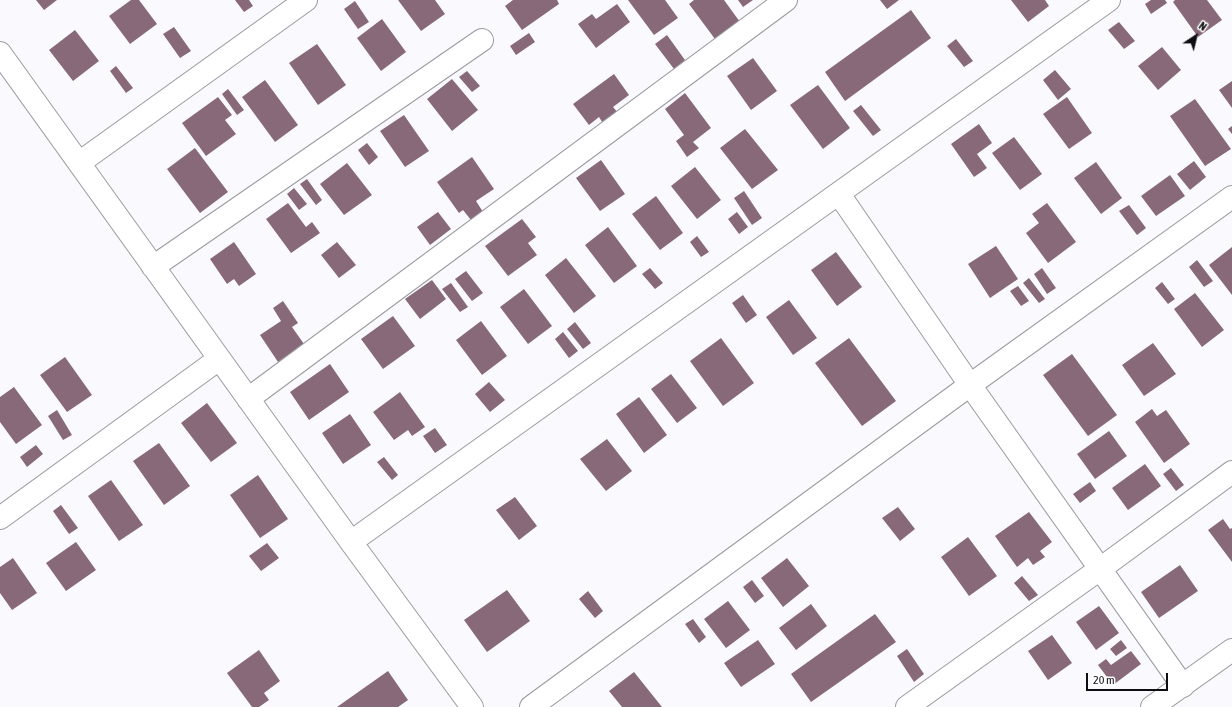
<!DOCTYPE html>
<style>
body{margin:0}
#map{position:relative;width:1232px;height:707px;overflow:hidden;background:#fafafe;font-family:"Asap Condensed",sans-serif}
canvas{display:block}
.north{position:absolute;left:1176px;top:16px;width:40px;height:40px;-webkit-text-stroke:3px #fff;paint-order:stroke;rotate:35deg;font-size:11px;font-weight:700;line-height:16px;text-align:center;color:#0e0e11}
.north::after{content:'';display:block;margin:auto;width:14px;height:18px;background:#0e0e11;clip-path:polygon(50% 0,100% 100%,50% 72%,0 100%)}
.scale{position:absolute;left:1086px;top:673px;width:82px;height:18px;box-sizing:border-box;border:2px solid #0e0e11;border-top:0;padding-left:5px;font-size:12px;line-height:14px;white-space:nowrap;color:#0e0e11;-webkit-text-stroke:3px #fff;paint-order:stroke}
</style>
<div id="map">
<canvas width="1232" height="707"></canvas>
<div class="north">N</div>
<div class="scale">20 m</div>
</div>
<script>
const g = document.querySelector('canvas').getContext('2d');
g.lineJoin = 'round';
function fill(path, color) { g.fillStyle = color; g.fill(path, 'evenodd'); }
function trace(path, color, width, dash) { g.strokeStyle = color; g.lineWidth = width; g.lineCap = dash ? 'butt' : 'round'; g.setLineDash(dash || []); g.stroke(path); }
fill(new Path2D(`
 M 36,0 L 57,0 L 44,10 Z
 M 131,0 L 139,0 L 157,24 L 130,44 L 109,16 Z
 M 235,0 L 249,0 L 253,6 L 244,12 Z
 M 398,0 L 435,0 L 445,14 L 421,31 Z
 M 513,0 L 557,0 L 559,4 L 522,30 L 505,6 Z
 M 628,0 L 665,0 L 678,18 L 654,35 Z
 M 694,0 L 724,0 L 740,22 L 715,39 L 689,4 Z
 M 738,0 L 753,0 L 743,7 Z
 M 880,0 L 899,0 L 887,9 Z
 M 1011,0 L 1045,0 L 1049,6 L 1028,22 Z
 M 1151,0 L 1165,0 L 1167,3 L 1151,14 L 1145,4 Z
 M 1175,0 L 1207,0 L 1222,20 L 1198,37 L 1173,2 Z
 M 355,1 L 369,22 L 358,29 L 344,9 Z
 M 617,4 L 630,22 L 596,48 L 578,24 L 592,14 L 596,19 Z
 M 911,10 L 931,38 L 845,101 L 825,72 Z
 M 382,19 L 406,52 L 381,71 L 357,38 Z
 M 1119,22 L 1135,41 L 1124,49 L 1108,30 Z
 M 174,27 L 191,51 L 180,58 L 163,34 Z
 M 75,30 L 99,61 L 73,81 L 49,50 Z
 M 529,33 L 535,42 L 516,55 L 510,46 Z
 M 667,35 L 685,60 L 674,69 L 655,44 Z
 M 956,39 L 973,61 L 964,67 L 947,46 Z
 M 317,44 L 346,85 L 318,105 L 289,63 Z
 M 1162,47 L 1181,70 L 1158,90 L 1138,66 Z
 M 753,58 L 777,91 L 751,110 L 727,76 Z
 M 116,66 L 133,88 L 126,93 L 110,71 Z
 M 1055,70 L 1071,89 L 1058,100 L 1043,80 Z
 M 467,71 L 480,86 L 472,92 L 459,77 Z
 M 614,74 L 629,95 L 613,107 L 619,114 L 604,125 L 599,117 L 589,125 L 573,104 Z
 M 452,79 L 478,110 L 452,131 L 427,99 Z
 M 265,80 L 298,125 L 275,142 L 242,97 Z
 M 1232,81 L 1232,108 L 1219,90 Z
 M 818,85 L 850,128 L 823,149 L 790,105 Z
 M 228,89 L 244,110 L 237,115 L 222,94 Z
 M 685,93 L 711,128 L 693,142 L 699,148 L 687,157 L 676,141 L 684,135 L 665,109 Z
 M 218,97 L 232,115 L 225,120 L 236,134 L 206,156 L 182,123 Z
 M 1067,97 L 1092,133 L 1069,149 L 1043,114 Z
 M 1195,99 L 1231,149 L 1205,166 L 1170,116 Z
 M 861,105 L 881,130 L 873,136 L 853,111 Z
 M 404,115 L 429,151 L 405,167 L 380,131 Z
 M 979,124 L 992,143 L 977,154 L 987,168 L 974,177 L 951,144 Z
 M 1232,126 L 1232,134 L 1228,129 Z
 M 745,129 L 778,170 L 752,189 L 720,148 Z
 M 1014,137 L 1042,174 L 1020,190 L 992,153 Z
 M 367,143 L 378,157 L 369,165 L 358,150 Z
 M 195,148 L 228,192 L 200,213 L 167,169 Z
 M 472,157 L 494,189 L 476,201 L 483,212 L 471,220 L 463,210 L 459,213 L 437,182 Z
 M 601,160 L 625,194 L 600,211 L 576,178 Z
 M 1194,161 L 1206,177 L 1190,190 L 1177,174 Z
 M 1096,162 L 1122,198 L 1101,214 L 1074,178 Z
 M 347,163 L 372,195 L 344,215 L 320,184 Z
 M 695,167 L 721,200 L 697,219 L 671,186 Z
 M 1170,175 L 1185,196 L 1156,216 L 1141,196 Z
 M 307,179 L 322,200 L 316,205 L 300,184 Z
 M 294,188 L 307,204 L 299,210 L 287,194 Z
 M 744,191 L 762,218 L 752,225 L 734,198 Z
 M 656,196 L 683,233 L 660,250 L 632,214 Z
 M 288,203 L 306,227 L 312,222 L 320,233 L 291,253 L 266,219 Z
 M 1047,203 L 1076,242 L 1048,263 L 1026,233 L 1039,223 L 1032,214 Z
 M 1129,205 L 1146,228 L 1137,235 L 1119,211 Z
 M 438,212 L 451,229 L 430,245 L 417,227 Z
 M 737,212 L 748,227 L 739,234 L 728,219 Z
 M 522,219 L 536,237 L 528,243 L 537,255 L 508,276 L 485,246 Z
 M 608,227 L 637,266 L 614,283 L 585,245 Z
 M 697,236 L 709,252 L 701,257 L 690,242 Z
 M 234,242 L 256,274 L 239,286 L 234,279 L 227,284 L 210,259 Z
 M 337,242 L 356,265 L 339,278 L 321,255 Z
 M 996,246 L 1018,279 L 990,298 L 968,264 Z
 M 1232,247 L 1232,295 L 1209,265 Z
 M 836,252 L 862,287 L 837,306 L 811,270 Z
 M 566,258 L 596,296 L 574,313 L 545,275 Z
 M 1197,260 L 1213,281 L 1204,287 L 1189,267 Z
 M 650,268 L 663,283 L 655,289 L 642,274 Z
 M 1042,268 L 1056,288 L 1047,294 L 1034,274 Z
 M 466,271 L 483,293 L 472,301 L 455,279 Z
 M 1029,278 L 1045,299 L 1039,303 L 1023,283 Z
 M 432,280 L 446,299 L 420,319 L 405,299 Z
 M 1162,282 L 1175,299 L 1168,304 L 1155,288 Z
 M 451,283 L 468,307 L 460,312 L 442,289 Z
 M 1018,286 L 1029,301 L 1021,306 L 1010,291 Z
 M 524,289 L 552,326 L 528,344 L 500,307 Z
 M 1195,293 L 1224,330 L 1202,347 L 1174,309 Z
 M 743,295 L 757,315 L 746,323 L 732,303 Z
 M 789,300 L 817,338 L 793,355 L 766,317 Z
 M 283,301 L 298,323 L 292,327 L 304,344 L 278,362 L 260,335 L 281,321 L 273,308 Z
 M 393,316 L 415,346 L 383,369 L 361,339 Z
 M 481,321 L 507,356 L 482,375 L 456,340 Z
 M 575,322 L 591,343 L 583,349 L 567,329 Z
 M 563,332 L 578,351 L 569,358 L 555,339 Z
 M 721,338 L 754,383 L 723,406 L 690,361 Z
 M 849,338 L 896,401 L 862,426 L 815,363 Z
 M 1153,343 L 1176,374 L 1144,396 L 1122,365 Z
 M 1072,354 L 1117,415 L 1088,436 L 1043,375 Z
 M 65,357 L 92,395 L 67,412 L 40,375 Z
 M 330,364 L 349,392 L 309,420 L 290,392 Z
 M 671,374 L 697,408 L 677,423 L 651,389 Z
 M 489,382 L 505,400 L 490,412 L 475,394 Z
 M 14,387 L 42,425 L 16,444 L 0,422 L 0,397 Z
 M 400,392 L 425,427 L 412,436 L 408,430 L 394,440 L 373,412 Z
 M 639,397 L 667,435 L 644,453 L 616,414 Z
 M 207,403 L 237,443 L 211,462 L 181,423 Z
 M 1152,409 L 1157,416 L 1166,410 L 1190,444 L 1164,463 L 1135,422 Z
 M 57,410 L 72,435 L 63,440 L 48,416 Z
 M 350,414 L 371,445 L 343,464 L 322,433 Z
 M 435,428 L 447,445 L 435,453 L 423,436 Z
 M 1109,431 L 1127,456 L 1095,479 L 1077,454 Z
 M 607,439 L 632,471 L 606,491 L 580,459 Z
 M 159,443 L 190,486 L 164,505 L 133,461 Z
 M 36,445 L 43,454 L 27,467 L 20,457 Z
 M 384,457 L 398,475 L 392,480 L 377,462 Z
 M 1145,464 L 1161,486 L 1128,510 L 1112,488 Z
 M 1171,468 L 1184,485 L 1176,491 L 1163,474 Z
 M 258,475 L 288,519 L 260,538 L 230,495 Z
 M 111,480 L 143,525 L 119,541 L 88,496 Z
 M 1090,482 L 1096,491 L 1080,503 L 1073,494 Z
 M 515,497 L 537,526 L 519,540 L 496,510 Z
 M 61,505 L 78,528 L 69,534 L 53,511 Z
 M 898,507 L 915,529 L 900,541 L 882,518 Z
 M 1029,512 L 1052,542 L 1040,551 L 1045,557 L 1033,565 L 1028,558 L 1017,567 L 995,536 Z
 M 1223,519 L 1230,529 L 1232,528 L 1232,562 L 1208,530 Z
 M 968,537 L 997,576 L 969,596 L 941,557 Z
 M 76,542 L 96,570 L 66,591 L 46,563 Z
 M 267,543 L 279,558 L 261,571 L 249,556 Z
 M 13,558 L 37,593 L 12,610 L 0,593 L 0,567 Z
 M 787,558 L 809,586 L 783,607 L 761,578 Z
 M 1180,565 L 1198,591 L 1159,618 L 1141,592 Z
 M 1022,576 L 1038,595 L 1029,601 L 1014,583 Z
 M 752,580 L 764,596 L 755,603 L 743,587 Z
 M 507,590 L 530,621 L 487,652 L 464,620 Z
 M 588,591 L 603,611 L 595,618 L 579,599 Z
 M 728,601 L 750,630 L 726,648 L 704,619 Z
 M 811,604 L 827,626 L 796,650 L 779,628 Z
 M 1099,606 L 1119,633 L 1096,650 L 1076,622 Z
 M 875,614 L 896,642 L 811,702 L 791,674 Z
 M 693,619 L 706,637 L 699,643 L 685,624 Z
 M 1052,635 L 1072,663 L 1048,680 L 1028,651 Z
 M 758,640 L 775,664 L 741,687 L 724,663 Z
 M 1121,640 L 1127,648 L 1116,656 L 1110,649 Z
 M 907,649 L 924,674 L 914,682 L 897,656 Z
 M 259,650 L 280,681 L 264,693 L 269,700 L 259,707 L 252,707 L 227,673 Z
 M 1131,651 L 1141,664 L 1113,685 L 1098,665 L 1106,659 L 1111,665 Z
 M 388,671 L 408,700 L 398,707 L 337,707 Z
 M 634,672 L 662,707 L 622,707 L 609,691 Z`), '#886979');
const street = new Path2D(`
 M 0,53 L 351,542 L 472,707
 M 79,163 L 306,0
 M 839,194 L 970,385 L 1183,686
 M 153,267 L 482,40
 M 248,399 L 786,0
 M 0,518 L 219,359
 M 351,542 L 1109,0
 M 531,707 L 970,385 L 1232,197
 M 907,707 L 1100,569 L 1232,472`);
const secondary = new Path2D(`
 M 1152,707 L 1232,650`);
trace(street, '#9a9aa1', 24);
trace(secondary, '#9a9aa1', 24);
trace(street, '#fff', 22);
trace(secondary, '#fff', 22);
</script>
